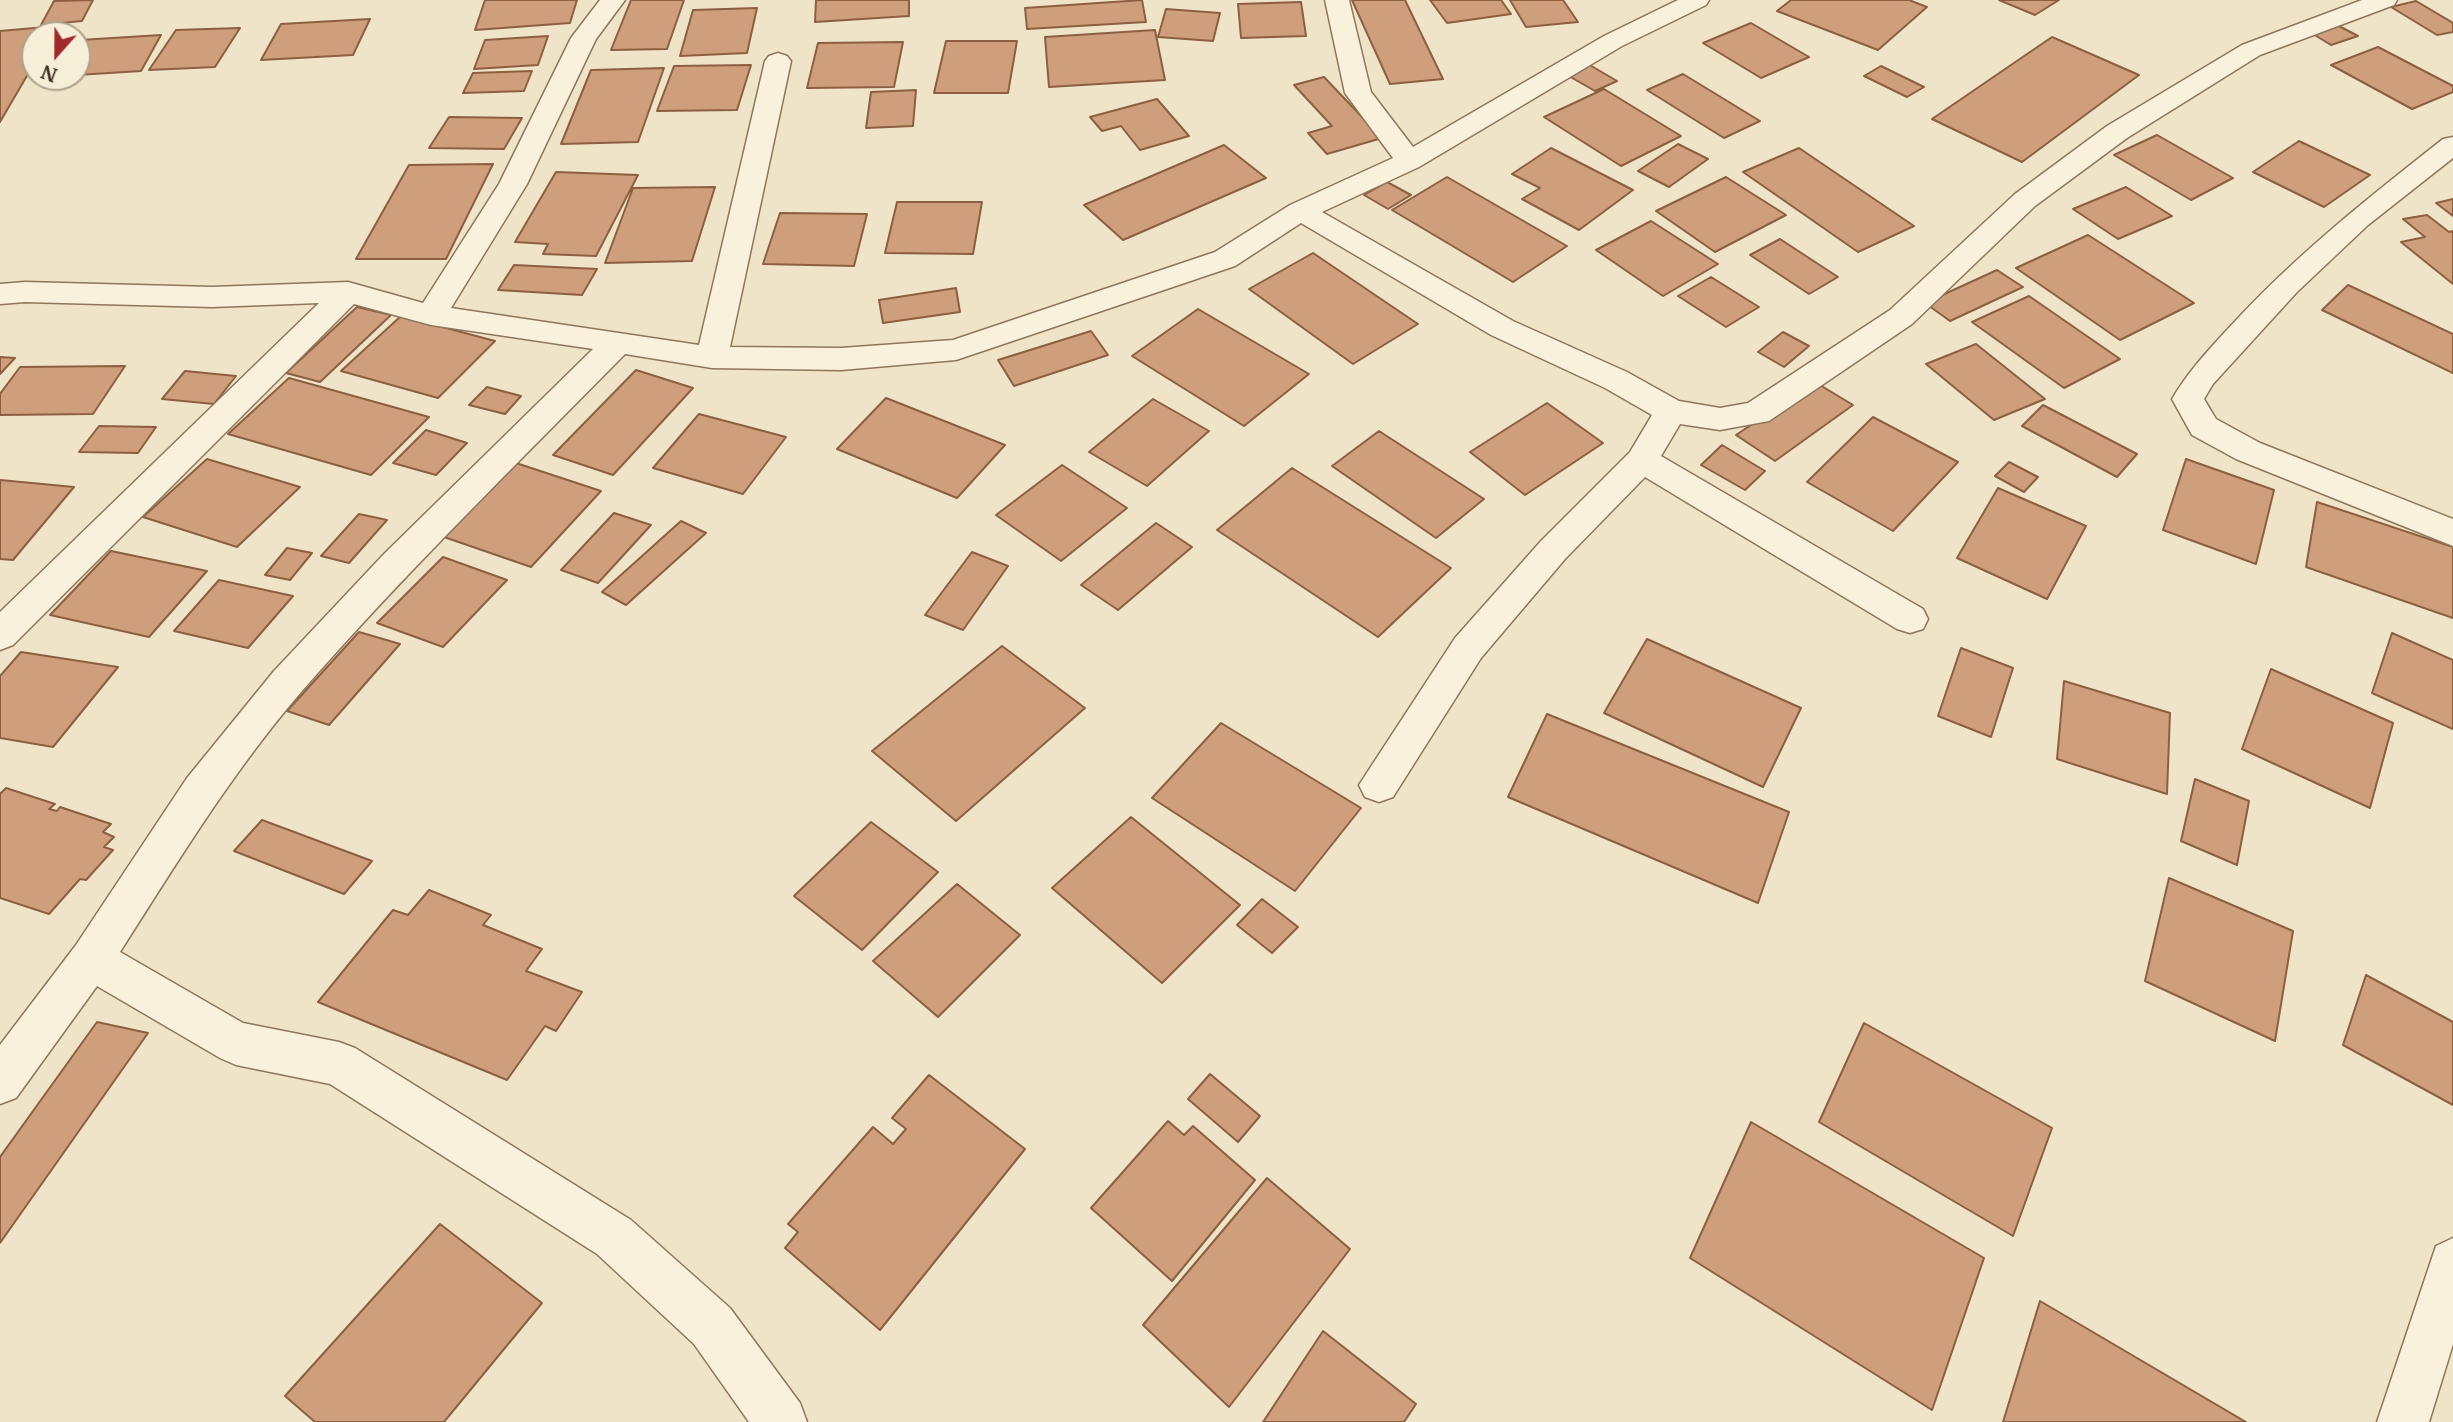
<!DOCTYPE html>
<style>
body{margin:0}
#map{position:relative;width:2453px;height:1422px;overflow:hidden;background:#f0e4c8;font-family:Merriweather,serif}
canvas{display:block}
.north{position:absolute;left:21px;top:21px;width:70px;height:70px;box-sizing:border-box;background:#f7eed8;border:2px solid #ada18e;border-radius:50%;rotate:201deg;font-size:19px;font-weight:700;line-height:28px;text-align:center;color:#3d2e20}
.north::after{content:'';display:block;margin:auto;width:24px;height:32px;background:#9e2a2b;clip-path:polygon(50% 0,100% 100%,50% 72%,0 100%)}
</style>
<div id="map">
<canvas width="2453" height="1422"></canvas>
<div class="north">N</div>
</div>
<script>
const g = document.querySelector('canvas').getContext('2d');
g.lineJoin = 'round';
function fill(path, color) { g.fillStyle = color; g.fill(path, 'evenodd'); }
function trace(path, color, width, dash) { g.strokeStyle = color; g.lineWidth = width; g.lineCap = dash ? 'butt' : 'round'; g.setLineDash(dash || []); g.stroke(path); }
const building = new Path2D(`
 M 93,0 L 82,21 L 41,25 L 54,1 Z
 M 485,0 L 577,0 L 570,23 L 475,30 Z
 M 631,0 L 684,0 L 667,49 L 611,50 Z
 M 816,0 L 909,0 L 909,16 L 815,22 Z
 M 1142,0 L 1146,22 L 1027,29 L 1025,8 Z
 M 1352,0 L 1405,0 L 1443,79 L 1390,84 Z
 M 1430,0 L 1501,0 L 1511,14 L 1447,23 Z
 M 1510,0 L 1563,0 L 1578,22 L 1526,27 Z
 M 1791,0 L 1909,0 L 1927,7 L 1878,50 L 1777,11 Z
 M 1999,0 L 2059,0 L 2035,15 Z
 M 2416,1 L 2453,23 L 2453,32 L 2437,35 L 2391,7 Z
 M 1301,2 L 1306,36 L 1241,38 L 1238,4 Z
 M 757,8 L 747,53 L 680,56 L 693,10 Z
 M 1166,9 L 1220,13 L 1213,41 L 1158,37 Z
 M 370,19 L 353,55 L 261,60 L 281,24 Z
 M 1751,23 L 1809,57 L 1761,78 L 1703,43 Z
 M 57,26 L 51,35 L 35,35 L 35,62 L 0,122 L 0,31 Z
 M 2339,26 L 2358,36 L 2331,45 L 2313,34 Z
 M 240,28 L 215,67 L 149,70 L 176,30 Z
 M 1155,30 L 1165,80 L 1049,87 L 1045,37 Z
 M 161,35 L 141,71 L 77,75 L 77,45 L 80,40 Z
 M 548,36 L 538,65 L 474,69 L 485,40 Z
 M 2052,37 L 2139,75 L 2022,162 L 1932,119 Z
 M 946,41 L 1017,41 L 1008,93 L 934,93 Z
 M 903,42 L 894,87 L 807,88 L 818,43 Z
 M 2378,47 L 2453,86 L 2453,92 L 2412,109 L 2331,65 Z
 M 1588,64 L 1617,81 L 1595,91 L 1567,75 Z
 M 751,65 L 737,110 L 657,111 L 674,66 Z
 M 1881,66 L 1924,87 L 1907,97 L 1864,76 Z
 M 664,68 L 638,142 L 561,144 L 591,70 Z
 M 532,71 L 524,91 L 463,93 L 473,73 Z
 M 1683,74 L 1760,121 L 1724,138 L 1647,90 Z
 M 1324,77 L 1382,138 L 1327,154 L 1308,133 L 1332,126 L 1294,85 Z
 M 1604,89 L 1681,136 L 1621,166 L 1544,117 Z
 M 916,90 L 913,126 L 866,128 L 871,92 Z
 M 1157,99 L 1189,136 L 1140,150 L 1121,126 L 1102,131 L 1090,117 Z
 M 449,117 L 522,118 L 504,149 L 429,148 Z
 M 2157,135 L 2233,178 L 2191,200 L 2114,155 Z
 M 2299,141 L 2370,175 L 2324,207 L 2253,172 Z
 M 1678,144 L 1708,159 L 1669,187 L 1638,171 Z
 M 1224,145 L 1266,178 L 1123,240 L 1084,205 Z
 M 1551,148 L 1633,190 L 1579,230 L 1522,199 L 1540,188 L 1512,174 Z
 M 1799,148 L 1914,226 L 1858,252 L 1743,172 Z
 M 493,164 L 446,259 L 356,259 L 409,165 Z
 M 556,172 L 638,175 L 596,256 L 543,254 L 548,244 L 515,242 Z
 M 1447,177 L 1567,246 L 1513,282 L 1392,210 Z
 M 1726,177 L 1786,215 L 1715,252 L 1656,211 Z
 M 1387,182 L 1411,195 L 1388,209 L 1364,195 Z
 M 715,187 L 692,261 L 605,263 L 633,188 Z
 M 2126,187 L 2172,216 L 2118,239 L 2073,209 Z
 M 2453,199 L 2453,216 L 2436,203 Z
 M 897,202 L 982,202 L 973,254 L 885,253 Z
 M 780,213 L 867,214 L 854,266 L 763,264 Z
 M 2427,215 L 2449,232 L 2453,231 L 2453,284 L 2401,242 L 2425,237 L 2403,219 Z
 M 1651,221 L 1718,264 L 1663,296 L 1596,250 Z
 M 2088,235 L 2194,303 L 2120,340 L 2016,268 Z
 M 1780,239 L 1838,277 L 1809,294 L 1750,255 Z
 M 1313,253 L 1418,324 L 1353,364 L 1249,289 Z
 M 514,265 L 597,269 L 582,295 L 498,290 Z
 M 1997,270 L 2023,287 L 1950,321 L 1925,303 Z
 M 1711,277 L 1759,307 L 1726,327 L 1678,296 Z
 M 2348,285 L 2453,334 L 2453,373 L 2322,310 Z
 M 956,288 L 960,312 L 883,323 L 879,300 Z
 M 2029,296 L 2120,359 L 2064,388 L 1972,322 Z
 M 357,307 L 391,315 L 320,382 L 286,373 Z
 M 1198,309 L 1309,374 L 1244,426 L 1132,356 Z
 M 401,316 L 495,341 L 438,398 L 341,371 Z
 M 1091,331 L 1108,355 L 1014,386 L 998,360 Z
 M 1783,332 L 1809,346 L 1784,367 L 1758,352 Z
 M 1976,344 L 2045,399 L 1994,420 L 1926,364 Z
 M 0,357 L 15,358 L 0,374 Z
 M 125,366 L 93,414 L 0,415 L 0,394 L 20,367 Z
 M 636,370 L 693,388 L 613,475 L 553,455 Z
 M 185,371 L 236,376 L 214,404 L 162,399 Z
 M 289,378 L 429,417 L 371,475 L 228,434 Z
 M 1815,382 L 1853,405 L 1775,461 L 1736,435 Z
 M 487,387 L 521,396 L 505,414 L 469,405 Z
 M 886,398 L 1005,445 L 957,498 L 837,449 Z
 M 1153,399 L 1209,431 L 1147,486 L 1089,452 Z
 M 1547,403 L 1603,443 L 1525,495 L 1470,452 Z
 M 2043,405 L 2137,454 L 2117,477 L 2022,426 Z
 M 699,414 L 786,437 L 743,494 L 653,468 Z
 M 1873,417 L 1958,462 L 1893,531 L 1807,482 Z
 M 99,426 L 156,427 L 138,453 L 79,452 Z
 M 426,430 L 467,443 L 436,475 L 393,463 Z
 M 1379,431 L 1484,499 L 1436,538 L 1332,466 Z
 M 1722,445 L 1765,471 L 1745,490 L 1701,465 Z
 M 207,459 L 300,487 L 237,547 L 143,517 Z
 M 2186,459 L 2274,490 L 2256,564 L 2163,530 Z
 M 2009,462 L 2038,477 L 2024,492 L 1995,476 Z
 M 516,463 L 601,491 L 531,567 L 444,537 Z
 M 1062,465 L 1127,508 L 1061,561 L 996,515 Z
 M 1292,468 L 1451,568 L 1378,637 L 1217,530 Z
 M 0,480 L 74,487 L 13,560 L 0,559 Z
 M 1998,488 L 2086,526 L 2047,599 L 1957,558 Z
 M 2317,502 L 2453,547 L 2453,618 L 2306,567 Z
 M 614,513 L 651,525 L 598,583 L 561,570 Z
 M 359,514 L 387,520 L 349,563 L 321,556 Z
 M 681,521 L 706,533 L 626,605 L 602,592 Z
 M 1156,523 L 1192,547 L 1118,610 L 1081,585 Z
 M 287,548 L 312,553 L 290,580 L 265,575 Z
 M 111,551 L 207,571 L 149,637 L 50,615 Z
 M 972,552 L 1008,566 L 963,630 L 925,615 Z
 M 443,557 L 507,580 L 443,647 L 377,623 Z
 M 219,580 L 293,596 L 248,648 L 174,631 Z
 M 359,632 L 400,644 L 329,725 L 287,711 Z
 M 2392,633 L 2453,660 L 2453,729 L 2372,693 Z
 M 1647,639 L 1801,708 L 1763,787 L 1604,713 Z
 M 1002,646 L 1085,708 L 956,821 L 872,751 Z
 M 1961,648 L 2013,668 L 1991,737 L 1938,716 Z
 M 21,652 L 118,667 L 53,747 L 0,738 L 0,676 Z
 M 2271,669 L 2393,723 L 2370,808 L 2242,749 Z
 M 2064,681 L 2170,713 L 2167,794 L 2057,759 Z
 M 1547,714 L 1789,812 L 1758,903 L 1508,797 Z
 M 1221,723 L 1361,808 L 1295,891 L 1152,798 Z
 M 2195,779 L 2249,801 L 2237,865 L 2181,841 Z
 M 6,788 L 55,804 L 49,809 L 57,811 L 60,807 L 111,824 L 103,832 L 114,837 L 104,847 L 113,850 L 86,880 L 80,879 L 49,914 L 0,898 L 0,794 Z
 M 1131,817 L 1240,905 L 1162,983 L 1052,888 Z
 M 262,820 L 372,861 L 344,894 L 234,851 Z
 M 871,822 L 938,872 L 862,950 L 794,896 Z
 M 2169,878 L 2293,931 L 2275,1041 L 2145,981 Z
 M 957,884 L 1020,935 L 938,1017 L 873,961 Z
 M 429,890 L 491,915 L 483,925 L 542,949 L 526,971 L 582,992 L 556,1031 L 545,1026 L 507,1080 L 318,1002 L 393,910 L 408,915 Z
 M 1262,899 L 1298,927 L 1272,953 L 1237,925 Z
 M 2366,975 L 2453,1022 L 2453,1105 L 2343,1045 Z
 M 97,1022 L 148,1033 L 0,1243 L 0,1157 Z
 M 1864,1023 L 2052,1128 L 2013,1236 L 1819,1122 Z
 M 1210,1074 L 1260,1116 L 1238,1142 L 1188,1099 Z
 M 929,1075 L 1025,1149 L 880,1330 L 785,1248 L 798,1232 L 788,1224 L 873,1127 L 893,1144 L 906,1129 L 892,1118 Z
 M 1168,1121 L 1184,1135 L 1193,1126 L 1255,1180 L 1172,1281 L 1091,1208 Z
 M 1751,1122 L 1984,1258 L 1932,1410 L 1690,1258 Z
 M 1267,1178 L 1350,1249 L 1229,1407 L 1143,1325 Z
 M 440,1224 L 542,1303 L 444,1422 L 315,1422 L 285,1396 Z
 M 2040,1301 L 2246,1422 L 2003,1422 Z
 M 1323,1331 L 1416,1404 L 1404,1422 L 1263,1422 Z`);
fill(building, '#cf9f7d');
trace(building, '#8d5f41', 2);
const minor = new Path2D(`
 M 600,0 L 625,0 L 596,39 L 527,184 L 451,308 L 699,345 L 765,61 L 769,56 L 778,53 L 787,56 L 791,61 L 730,347 L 841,348 L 953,340 L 1215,252 L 1290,205 L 1393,158 L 1345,93 L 1325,0 L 1349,0 L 1371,92 L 1413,147 L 1604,36 L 1678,0 L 1709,0 L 1706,5 L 1622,46 L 1419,167 L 1322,212 L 1513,321 L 1627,372 L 1679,401 L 1720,408 L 1748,403 L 1890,310 L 2015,194 L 2107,126 L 2242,45 L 2362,0 L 2397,0 L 2394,5 L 2260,55 L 2127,138 L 2035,206 L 1912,324 L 1769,421 L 1720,430 L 1680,424 L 1661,456 L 1923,609 L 1928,619 L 1923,629 L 1910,633 L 1897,629 L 1645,477 L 1565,559 L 1481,658 L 1393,797 L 1379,802 L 1365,797 L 1359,785 L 1455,638 L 1541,541 L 1630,452 L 1652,415 L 1605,388 L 1491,335 L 1301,223 L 1235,266 L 956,360 L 841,370 L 712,368 L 625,354 C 516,465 404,574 302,691 C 232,772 177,863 120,952 L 243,1023 L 339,1042 L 355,1048 L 631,1220 L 730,1308 L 800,1403 L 807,1422 L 749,1422 L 694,1344 L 597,1254 L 330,1084 L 236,1065 L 220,1058 L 97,986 L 16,1098 L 0,1104 L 0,1045 L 76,945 L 187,778 L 274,671 L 384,554 L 593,349 L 431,325 L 354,304 L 13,645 L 0,650 L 0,612 L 319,303 L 212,307 L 25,302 L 0,304 L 0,284 L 25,282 L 212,287 L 348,282 L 423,303 L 499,184 L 571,38 Z
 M 2453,137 L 2453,158 L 2368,225 L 2297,292 L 2213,384 L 2204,399 L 2216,419 L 2260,443 L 2453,519 L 2453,546 L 2236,459 L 2192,435 L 2172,399 C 2191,367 2215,343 2240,316 C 2302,250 2372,195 2443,139 Z
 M 2453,1238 L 2453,1344 L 2429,1422 L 2377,1422 L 2436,1246 Z`);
trace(minor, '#8d765c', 3);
fill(minor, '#faf1dc');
</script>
